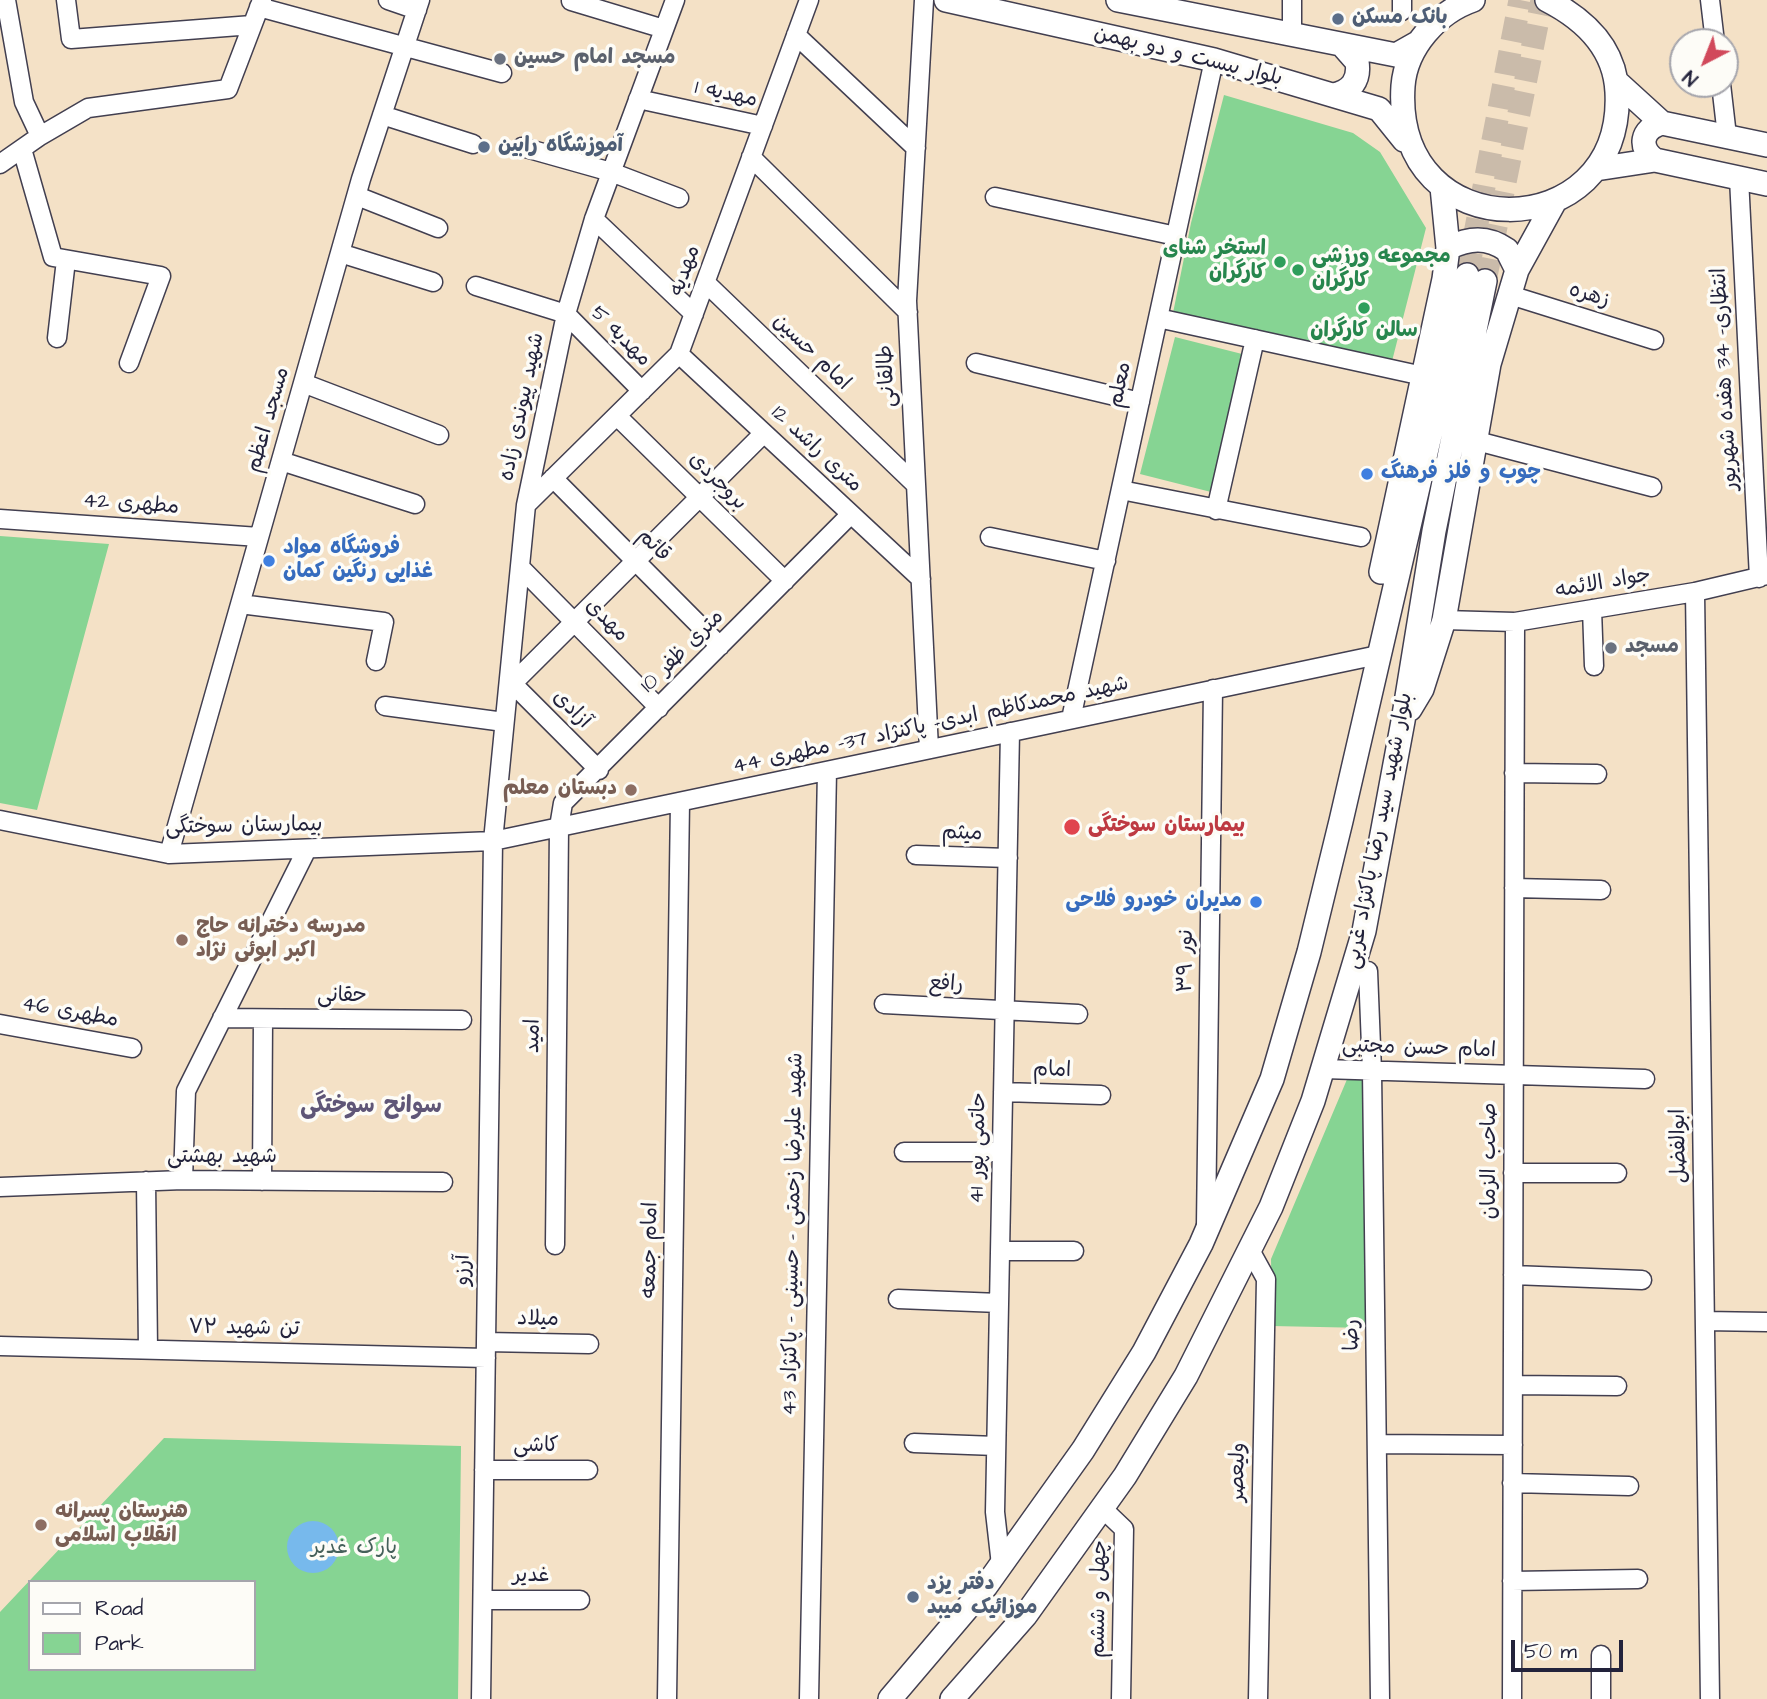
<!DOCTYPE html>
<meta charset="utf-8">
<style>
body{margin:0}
#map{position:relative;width:1767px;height:1699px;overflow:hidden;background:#f4e1c6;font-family:"Architects Daughter",sans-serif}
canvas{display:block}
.legend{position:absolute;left:28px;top:1580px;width:228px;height:91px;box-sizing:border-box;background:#fdfcf7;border:2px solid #a5a5ac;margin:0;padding:9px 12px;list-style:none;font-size:21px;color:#22223b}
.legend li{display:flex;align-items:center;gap:14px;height:35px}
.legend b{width:35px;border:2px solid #a5a5ac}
.north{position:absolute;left:1669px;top:28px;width:70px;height:70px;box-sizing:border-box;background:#fdfcf7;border:2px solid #a5a5ac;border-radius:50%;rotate:222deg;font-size:19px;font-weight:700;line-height:28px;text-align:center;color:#22223b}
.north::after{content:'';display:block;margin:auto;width:24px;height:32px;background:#d1495b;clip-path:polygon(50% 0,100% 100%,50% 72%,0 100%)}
.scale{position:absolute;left:1511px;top:1640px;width:112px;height:32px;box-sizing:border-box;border:4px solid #22223b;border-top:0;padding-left:9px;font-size:21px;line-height:24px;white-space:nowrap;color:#22223b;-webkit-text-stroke:5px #fdfcf7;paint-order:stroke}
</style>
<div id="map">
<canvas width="1767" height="1699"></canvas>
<ul class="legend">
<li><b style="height:9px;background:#fff"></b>Road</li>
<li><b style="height:19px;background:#86d493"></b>Park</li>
</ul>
<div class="north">N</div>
<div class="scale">50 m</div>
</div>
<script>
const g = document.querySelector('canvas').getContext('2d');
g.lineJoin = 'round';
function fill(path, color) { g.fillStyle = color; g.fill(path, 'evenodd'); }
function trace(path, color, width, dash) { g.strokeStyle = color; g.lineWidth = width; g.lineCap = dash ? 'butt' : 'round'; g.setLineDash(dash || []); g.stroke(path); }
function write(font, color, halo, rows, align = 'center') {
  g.font = font + ' "Architects Daughter","Playpen Sans Arabic",sans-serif'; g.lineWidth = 7; g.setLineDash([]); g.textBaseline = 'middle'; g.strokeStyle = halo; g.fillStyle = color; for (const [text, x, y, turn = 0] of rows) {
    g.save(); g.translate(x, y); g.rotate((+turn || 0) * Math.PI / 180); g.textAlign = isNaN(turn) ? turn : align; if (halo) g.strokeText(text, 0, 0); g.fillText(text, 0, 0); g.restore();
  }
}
fill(new Path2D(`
 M 1224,95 L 1353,133 L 1380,152 L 1426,228 L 1390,369 L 1173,313 L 1191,223 Z
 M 1175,337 L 1246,355 L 1211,492 L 1140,474 Z
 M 0,536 L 109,544 L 37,810 L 0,803 Z
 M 1348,1077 L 1364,1078 L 1367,1328 L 1272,1326 L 1271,1259 Z
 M 164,1438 L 461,1446 L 458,1699 L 0,1699 L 0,1612 ZM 30,1582 L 254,1582 L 254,1669 L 30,1669 Z`), '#86d493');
fill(new Path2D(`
 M287 1547a26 26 0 1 1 52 0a26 26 0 1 1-52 0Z`), '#77b9ec');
trace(new Path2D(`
 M 1467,275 L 1520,0
 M 1485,281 L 1542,0`), '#cabbaa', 23, [23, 11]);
const minor = new Path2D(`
 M 6,0 L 24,102 L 40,136
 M 66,0 L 71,39 L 252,25
 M 388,0 L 417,10
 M 924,0 L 907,301 L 929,749
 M 1292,0 L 1292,35
 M 1402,0 L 1402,11
 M 1710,0 L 1715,42
 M 571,1 L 664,29
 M 259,7 L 502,73
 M 796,35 L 916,148
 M 1721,84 L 1727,136
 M 638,99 L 763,126
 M 382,115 L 473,144
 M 522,147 L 611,172 L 679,198
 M 22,149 L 53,257 L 161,276 L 129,363
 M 751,157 L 908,312
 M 0,164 L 40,136 L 88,108 L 228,89 L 262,0
 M 1739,178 L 1759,578
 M 357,196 L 438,228
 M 995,197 L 1176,236
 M 594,219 L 694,314
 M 340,253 L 433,282
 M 706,283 L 916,485
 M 476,286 L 566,314 L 642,391
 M 1510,295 L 1654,340
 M 1158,318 L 1423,376
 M 57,338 L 66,260
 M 679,354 L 921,579
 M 976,363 L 1140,402
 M 303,383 L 439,435
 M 617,416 L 785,581
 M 1477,441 L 1652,487
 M 281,461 L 415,504
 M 553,478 L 720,646
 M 1121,490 L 1361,537
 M 526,505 L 679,354 L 809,0
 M 1216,510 L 1255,339
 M 0,519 L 259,537
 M 990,537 L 1106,561
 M 520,567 L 659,708
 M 1695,592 L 1710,1699
 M 240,604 L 384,622 L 376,661
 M 1592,609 L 1594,666
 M 1444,620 L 1515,622 L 1695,592 L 1767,575
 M 512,683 L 599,770
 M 508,688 L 764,433
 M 385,706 L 504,722
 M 1071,719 L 1214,60
 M 1514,773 L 1597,774
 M 0,820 L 169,854 L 493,841 L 1378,655
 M 169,854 L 361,179 L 420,0
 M 916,855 L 1008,858
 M 1514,888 L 1601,890
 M 1368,971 L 1372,1071 L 1380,1699
 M 884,1004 L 1078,1014
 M 222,1018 L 462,1020
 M 0,1024 L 132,1048
 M 1323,1069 L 1645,1079
 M 1003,1092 L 1101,1095
 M 904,1152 L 1002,1152
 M 1513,1173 L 1617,1173
 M 183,1180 L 186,1091 L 307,849
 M 146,1181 L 148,1349
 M 262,1181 L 263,1019
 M 0,1187 L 183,1180 L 443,1182
 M 1206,1225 L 1213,689
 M 555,1245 L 559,827 L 563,803 L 851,514
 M 1250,1250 L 1266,1279 L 1258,1699
 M 1000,1251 L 1074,1251
 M 1513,1275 L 1642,1280
 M 898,1299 L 999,1303
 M 1705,1321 L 1767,1322
 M 486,1342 L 589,1344
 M 0,1346 L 486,1358
 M 1513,1385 L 1617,1386
 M 914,1443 L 996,1446
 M 1377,1444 L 1513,1445
 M 484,1470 L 588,1470
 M 1512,1483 L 1629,1486
 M 1102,1508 L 1124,1529 L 1121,1699
 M 1001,1565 L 995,1512 L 1010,732
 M 1512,1581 L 1638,1579
 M 483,1600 L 580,1600
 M 481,1699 L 493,841 L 526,505 L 566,314 L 594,219 L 675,0
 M 667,1699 L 680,802
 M 809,1699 L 827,771
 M 1512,1699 L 1515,622
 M 1601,1699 L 1601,1655`);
const major = new Path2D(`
 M 946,0 L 1214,60 L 1379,109 L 1404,140
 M 1118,0 L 1396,55 L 1419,42
 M 1473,0 C 1438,12 1406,47 1403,86 C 1392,251 1625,248 1617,92 C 1615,48 1584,19 1547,0
 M 1617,82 L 1662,123 L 1767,145
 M 1333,95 C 1351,92 1360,80 1357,62 L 1342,45
 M 1655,160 C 1638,148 1641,129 1662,123
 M 1596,169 L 1655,160 L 1767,184
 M 1448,248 C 1469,238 1487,236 1507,250 L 1517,270
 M 1381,572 L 1444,279 L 1448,248 L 1442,187
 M 1410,709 L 1422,689 L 1444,620 L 1489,364 L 1517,270 L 1555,201
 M 890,1699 L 986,1586 L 1083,1450 L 1144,1352 L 1201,1244 L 1272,1079 L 1309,952 L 1341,821 L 1467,275
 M 952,1699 L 1025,1616 L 1125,1476 L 1186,1376 L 1271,1207 L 1313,1101 L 1364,931 L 1403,721 L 1434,531 L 1485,281`);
trace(minor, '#423f50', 21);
trace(major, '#423f50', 26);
trace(minor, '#fff', 18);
trace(major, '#fff', 23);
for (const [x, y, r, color] of [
 [1338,19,7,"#5c6f8a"],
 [500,59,7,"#6b7280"],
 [484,147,7,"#5c6f8a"],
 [1280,262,7,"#2e9e5b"],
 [1298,270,7,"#2e9e5b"],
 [1364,308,7,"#2e9e5b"],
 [1367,474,7,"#3f7fe0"],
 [269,561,7,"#3f7fe0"],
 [1611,648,7,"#6b7280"],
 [631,790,7,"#8d6e63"],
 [1072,827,9,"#e0444e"],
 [1256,902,7,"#3f7fe0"],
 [182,940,7,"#8d6e63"],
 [41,1525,7,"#8d6e63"],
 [913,1597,7,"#5c6f8a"]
]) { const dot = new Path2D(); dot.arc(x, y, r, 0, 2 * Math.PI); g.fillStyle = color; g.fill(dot); trace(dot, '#fdfcf7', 2.5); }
write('bold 21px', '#4e5e75', '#fdfcf7', [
 ["بانک مسکن",1352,19],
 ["آموزشگاه رابین",498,147],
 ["دفتر یزد",927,1585],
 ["موزائیک میبد",927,1609]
], 'left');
write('21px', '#22223b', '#fdfcf7', [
 ["بلوار بیست و دو بهمن",1188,57,14],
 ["مهدیه 1",726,95,12],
 ["مهدیه",686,271,-70],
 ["زهره",1589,296,17],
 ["مهدیه 5",620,337,45],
 ["امام حسین",811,353,44],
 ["طالقانی",888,376,-93],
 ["انتظاری- 34 هفده شهریور",1726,379,-93],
 ["معلم",1121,385,-78],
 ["شهید پیوندی زاده",523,407,-78],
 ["مسجد اعظم",269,420,-74],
 ["12 متری راشد",816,450,43],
 ["بروجردی",717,482,45],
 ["مطهری 42",131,505,4],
 ["قائم",653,546,45],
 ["جواد الائمه",1603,584,-10],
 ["مهدی",606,621,45],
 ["10 متری ظفر",683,652,-45],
 ["آزادی",571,710,45],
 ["شهید محمدکاظم ابدی- پاکنژاد 37- مطهری 44",931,726,-12],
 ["بیمارستان سوختگی",244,827,-1],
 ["بلوار شهید سید رضا پاکنژاد غربی",1380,831,-79],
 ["میثم",962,834,2],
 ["نور ۳۹",1187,961,-89],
 ["رافع",946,985,3],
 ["حقانی",342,997],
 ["مطهری 46",70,1013,10],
 ["امید",534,1036,-89],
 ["امام حسن مجتبی",1419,1049,2],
 ["امام",1052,1071,1],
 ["ابوالفضل",1680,1146,-91],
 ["حاتمی پور 41",979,1148,-89],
 ["شهید بهشتی",222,1158],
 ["صاحب الزمان",1491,1161,-90],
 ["شهید علیرضا زحمتی - حسینی - پاکنژاد 43",794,1234,-89],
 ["امام جمعه",651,1250,-89],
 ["آرزو",464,1270,-89],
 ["میلاد",538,1320,1],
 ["۷۲ تن شهید",244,1329,1],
 ["رضا",1353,1335,-91],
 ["کاشی",536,1447],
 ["ولیعصر",1239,1472,-89],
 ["غدیر",531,1577],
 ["چهل و ششم",1100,1599,-89]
]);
write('bold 21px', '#5b616d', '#fdfcf7', [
 ["مسجد امام حسین",514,59],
 ["مسجد",1625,648]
], 'left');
write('bold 21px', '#27864d', '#fdfcf7', [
 ["استخر شنای",1266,250],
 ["کارگران",1266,274],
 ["مجموعه ورزشی",1312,258,"left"],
 ["کارگران",1312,282,"left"],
 ["سالن کارگران",1364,332,"center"]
], 'right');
write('bold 21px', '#366cbe', '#fdfcf7', [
 ["چوب و فلز فرهنگ",1381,474],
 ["فروشگاه مواد",283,549],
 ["غذایی رنگین کمان",283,573],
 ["مدیران خودرو فلاحی",1242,902,"right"]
], 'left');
write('bold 21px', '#785e54', '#fdfcf7', [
 ["دبستان معلم",617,790,"right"],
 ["مدرسه دخترانه حاج",196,928],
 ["اکبر ابوئی نژاد",196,952],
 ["هنرستان پسرانه",55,1513],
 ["انقلاب اسلامی",55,1537]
], 'left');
write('bold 21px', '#be3a42', '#fdfcf7', [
 ["بیمارستان سوختگی",1088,827]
], 'left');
write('21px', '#45605a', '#fdfcf7', [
 ["پارک غدیر",354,1549]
]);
write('bold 23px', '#5f5677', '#fdfcf7', [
 ["سوانح سوختگی",371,1107]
]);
</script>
